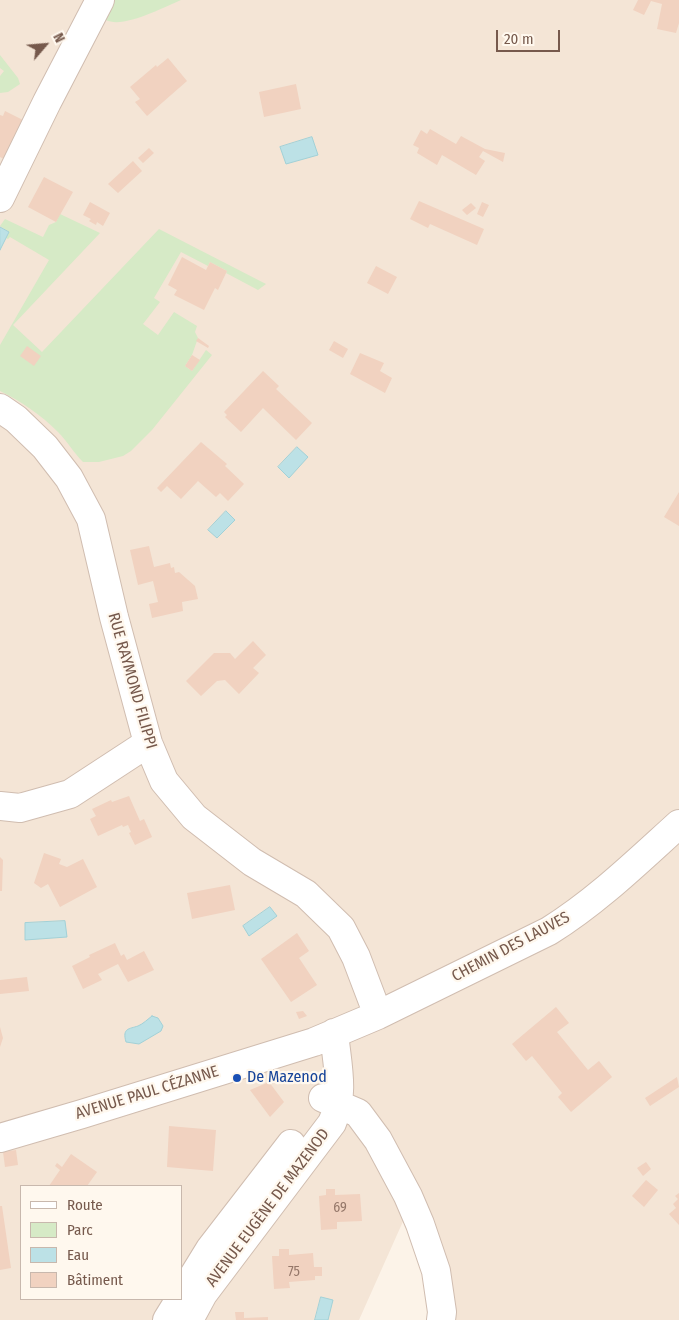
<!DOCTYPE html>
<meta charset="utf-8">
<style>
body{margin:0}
#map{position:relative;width:679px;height:1320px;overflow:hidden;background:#fcf3e8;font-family:"Fira Sans Condensed",sans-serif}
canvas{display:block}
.legend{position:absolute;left:20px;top:1185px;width:162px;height:115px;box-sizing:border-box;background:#fff8ee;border:1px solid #c8b8ad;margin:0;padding:6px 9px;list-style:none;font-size:15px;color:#76594c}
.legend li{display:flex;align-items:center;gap:10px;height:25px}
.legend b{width:25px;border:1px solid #c8b8ad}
.north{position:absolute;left:20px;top:20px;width:50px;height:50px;-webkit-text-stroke:4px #fff8ee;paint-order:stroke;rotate:63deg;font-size:14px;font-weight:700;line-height:20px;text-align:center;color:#76594c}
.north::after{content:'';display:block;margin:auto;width:18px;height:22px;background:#76594c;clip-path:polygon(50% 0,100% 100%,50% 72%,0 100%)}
.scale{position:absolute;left:496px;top:30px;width:64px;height:22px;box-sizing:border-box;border:2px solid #76594c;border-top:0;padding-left:6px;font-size:15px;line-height:18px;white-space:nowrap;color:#76594c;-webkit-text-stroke:4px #fff8ee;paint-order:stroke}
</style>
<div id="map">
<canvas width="679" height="1320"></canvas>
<ul class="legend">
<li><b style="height:6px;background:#fff"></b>Route</li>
<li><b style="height:14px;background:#d6eac6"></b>Parc</li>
<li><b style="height:14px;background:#bce1e6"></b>Eau</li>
<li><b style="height:14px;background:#f1d2c0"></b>Bâtiment</li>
</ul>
<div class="north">N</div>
<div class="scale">20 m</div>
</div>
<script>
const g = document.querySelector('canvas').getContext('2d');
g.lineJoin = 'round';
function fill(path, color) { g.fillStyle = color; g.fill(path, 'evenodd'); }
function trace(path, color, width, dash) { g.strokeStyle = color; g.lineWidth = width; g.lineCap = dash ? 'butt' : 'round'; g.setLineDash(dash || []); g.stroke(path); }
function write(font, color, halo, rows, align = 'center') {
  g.font = font + ' "Fira Sans Condensed",sans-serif'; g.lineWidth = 4.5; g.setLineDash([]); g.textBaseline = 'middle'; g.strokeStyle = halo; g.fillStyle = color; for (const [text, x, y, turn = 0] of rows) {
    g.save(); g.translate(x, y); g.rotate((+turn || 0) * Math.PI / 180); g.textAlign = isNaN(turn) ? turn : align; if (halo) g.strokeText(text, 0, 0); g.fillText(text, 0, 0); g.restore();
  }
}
fill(new Path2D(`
 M 0,0 L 679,0 L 679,1320 L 450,1320 L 417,1190 L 359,1320 L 0,1320 ZM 21,1186 L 181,1186 L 181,1299 L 21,1299 Z`), '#f4e5d6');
fill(new Path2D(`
 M 113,0 L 181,0 C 164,7 123,29 106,20 L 104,15 Z
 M 0,55 L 18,78 L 20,84 L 8,92 L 0,93 L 0,76 L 4,71 L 0,68 Z
 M 60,214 L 100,233 L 13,325 L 42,352 L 159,229 L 266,284 L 258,290 L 226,273 L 227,271 L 210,262 L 208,266 L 181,252 L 154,298 L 160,302 L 143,324 L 158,335 L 174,312 L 197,326 L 195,332 L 198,338 L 192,355 L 185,366 L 192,371 L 206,350 L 212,355 L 152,430 L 131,451 L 123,456 L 99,462 L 83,462 C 74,453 67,441 58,432 C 41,415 21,401 0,391 L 0,345 L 49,260 L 10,237 L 8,239 L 6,238 L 9,232 L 0,226 L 5,219 L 43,237 L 49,225 L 56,222 Z`), '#d6eac6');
const water = new Path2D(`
 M 312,137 L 318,155 L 286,164 L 280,147 Z
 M 0,227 L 9,232 L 0,250 Z
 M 297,447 L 308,457 L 289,478 L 278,467 Z
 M 226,511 L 235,520 L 217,538 L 208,530 Z
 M 270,907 L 277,916 L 249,936 L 243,926 Z
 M 65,921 L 67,937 L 25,940 L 25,923 Z
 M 152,1016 L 158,1018 L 163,1026 L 161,1031 L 139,1044 L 126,1042 C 122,1028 129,1029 138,1026 C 143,1024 148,1019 152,1016 Z
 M 321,1297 L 333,1300 L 328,1320 L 315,1320 Z`);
fill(water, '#bce1e6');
trace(water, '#a2d1d7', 1);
fill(new Path2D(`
 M 638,0 L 679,0 L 679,23 L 676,33 L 657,29 L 662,4 L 651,1 L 644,15 L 633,10 Z
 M 168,58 L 187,81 L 147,116 L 135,102 L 140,99 L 130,87 L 156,65 L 157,67 Z
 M 296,84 L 301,109 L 264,117 L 259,92 Z
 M 5,111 L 25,121 L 6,160 L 0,157 L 0,115 L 3,116 Z
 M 430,129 L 456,144 L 461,136 L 485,149 L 505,153 L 503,162 L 483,151 L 479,157 L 485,161 L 476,175 L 442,155 L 437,165 L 417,153 L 419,148 L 413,145 L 421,130 L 427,134 Z
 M 149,148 L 154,153 L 143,163 L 138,158 Z
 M 133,161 L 142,171 L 118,193 L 108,184 Z
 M 44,177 L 73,192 L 56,222 L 28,207 Z
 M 419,201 L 484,229 L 477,245 L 430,224 L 428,228 L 410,219 Z
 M 90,202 L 110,213 L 103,226 L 97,222 L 96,225 L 89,221 L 91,219 L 83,215 Z
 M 482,202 L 489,205 L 483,217 L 477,214 Z
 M 471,203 L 476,208 L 467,215 L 462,210 Z
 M 182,257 L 206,270 L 210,262 L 227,271 L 218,290 L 215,288 L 204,310 L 174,295 L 177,290 L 168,285 Z
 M 376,266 L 397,277 L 388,294 L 367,283 Z
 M 198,338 L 209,346 L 208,348 L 196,341 Z
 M 334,341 L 348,349 L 343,358 L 329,350 Z
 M 27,346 L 41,356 L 34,366 L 20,356 Z
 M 360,353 L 384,363 L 380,371 L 392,378 L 385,393 L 350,374 Z
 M 192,355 L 200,360 L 192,371 L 185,366 Z
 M 263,371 L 279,386 L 276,389 L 312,423 L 296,440 L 263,408 L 241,432 L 225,417 L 227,415 L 224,412 Z
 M 201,442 L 227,464 L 225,466 L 244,484 L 228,501 L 220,493 L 216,497 L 198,481 L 181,499 L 167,486 L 161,492 L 157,488 Z
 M 679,492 L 679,526 L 664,517 Z
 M 149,546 L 154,567 L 170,563 L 171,568 L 174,567 L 175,573 L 179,572 L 195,586 L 198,599 L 182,602 L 183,611 L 152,618 L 149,604 L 158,602 L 153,581 L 138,585 L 130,550 Z
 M 253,641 L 266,655 L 253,668 L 259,673 L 239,694 L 225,680 L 217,681 L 201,696 L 186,681 L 214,653 L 230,653 L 235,659 Z
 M 129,796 L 140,821 L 144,819 L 152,837 L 135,845 L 129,833 L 131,832 L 128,825 L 123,827 L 122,825 L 98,836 L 90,819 L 96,816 L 92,809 L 111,800 L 112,802 Z
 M 44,853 L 61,859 L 59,864 L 67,867 L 83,859 L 97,887 L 60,907 L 48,884 L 41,888 L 34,883 Z
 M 0,857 L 3,860 L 2,891 L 0,891 Z
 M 230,885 L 235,910 L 192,919 L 187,893 Z
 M 297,933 L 309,951 L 299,958 L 317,985 L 291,1002 L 261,959 Z
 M 115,943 L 121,956 L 124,954 L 127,960 L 144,951 L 154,970 L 128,982 L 118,964 L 98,974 L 102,980 L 83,989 L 72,966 L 90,957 L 89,955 Z
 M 27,977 L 29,991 L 0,994 L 0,980 Z
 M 556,1007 L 569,1023 L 557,1032 L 588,1070 L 599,1061 L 612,1077 L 571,1112 L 558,1097 L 562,1093 L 532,1056 L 526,1061 L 512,1044 Z
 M 303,1011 L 307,1016 L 299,1019 L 296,1012 Z
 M 0,1027 L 3,1038 L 0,1047 Z
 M 677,1077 L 679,1087 L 650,1106 L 645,1098 Z
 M 269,1082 L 284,1102 L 270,1117 L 250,1090 Z
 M 169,1126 L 216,1130 L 213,1171 L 167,1167 Z
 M 16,1150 L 18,1165 L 5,1167 L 3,1152 Z
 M 71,1154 L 97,1172 L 87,1186 L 49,1186 L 60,1170 L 55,1166 L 57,1163 L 62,1167 Z
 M 646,1162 L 651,1169 L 643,1176 L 637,1168 Z
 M 646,1180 L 658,1190 L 644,1207 L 632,1196 Z
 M 326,1189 L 335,1189 L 335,1195 L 360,1194 L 362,1221 L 337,1222 L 337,1229 L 321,1230 L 319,1196 L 326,1195 Z
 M 679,1193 L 679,1225 L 669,1214 L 676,1208 L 673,1204 L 678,1199 L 675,1196 Z
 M 0,1206 L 2,1206 L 11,1268 L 0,1270 Z
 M 279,1249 L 289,1249 L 289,1255 L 313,1253 L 314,1267 L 322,1267 L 322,1276 L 315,1276 L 315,1280 L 289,1282 L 290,1288 L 274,1289 L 272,1256 L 279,1256 Z
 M 235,1312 L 244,1312 L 244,1318 L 268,1317 L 268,1320 L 236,1320 Z`), '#f1d2c0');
const minor = new Path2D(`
 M 0,198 L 47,102 L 100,0
 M 0,408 L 16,419 L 45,447 L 69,478 L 91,519 L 114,617 L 148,743 L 164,781 L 194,817 L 252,862 L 306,894 L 341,928 L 356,957 L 378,1015
 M 0,806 L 20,808 L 70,794 L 148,743
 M 323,1098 L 358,1113 L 378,1140 L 408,1196 L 420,1224 L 436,1271 L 442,1312 L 441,1320
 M 0,1138 L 82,1114 L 314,1042 L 378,1015 L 549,931 C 597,901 637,862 679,824
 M 181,1296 L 210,1249 L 291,1144
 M 167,1320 L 180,1299
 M 189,1320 L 203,1294 L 332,1123 C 345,1094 337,1064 334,1033`);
trace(minor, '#d0bdb0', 30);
trace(minor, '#fff', 28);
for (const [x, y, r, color] of [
 [237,1078,5,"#1a4fb4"]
]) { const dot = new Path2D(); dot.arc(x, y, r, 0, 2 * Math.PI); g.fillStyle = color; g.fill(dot); trace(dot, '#fff8ee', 2); }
write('14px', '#957769', null, [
 ["69",340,1208],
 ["75",294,1272]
]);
write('16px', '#76594c', '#fff8ee', [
 ["RUE RAYMOND FILIPPI",132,681,74],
 ["CHEMIN DES LAUVES",511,947,-28],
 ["AVENUE PAUL CÉZANNE",147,1093,-17],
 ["AVENUE EUGÈNE DE MAZENOD",268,1208,-53]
]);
write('16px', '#164399', '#fff8ee', [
 ["De Mazenod",247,1078]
], 'left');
</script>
